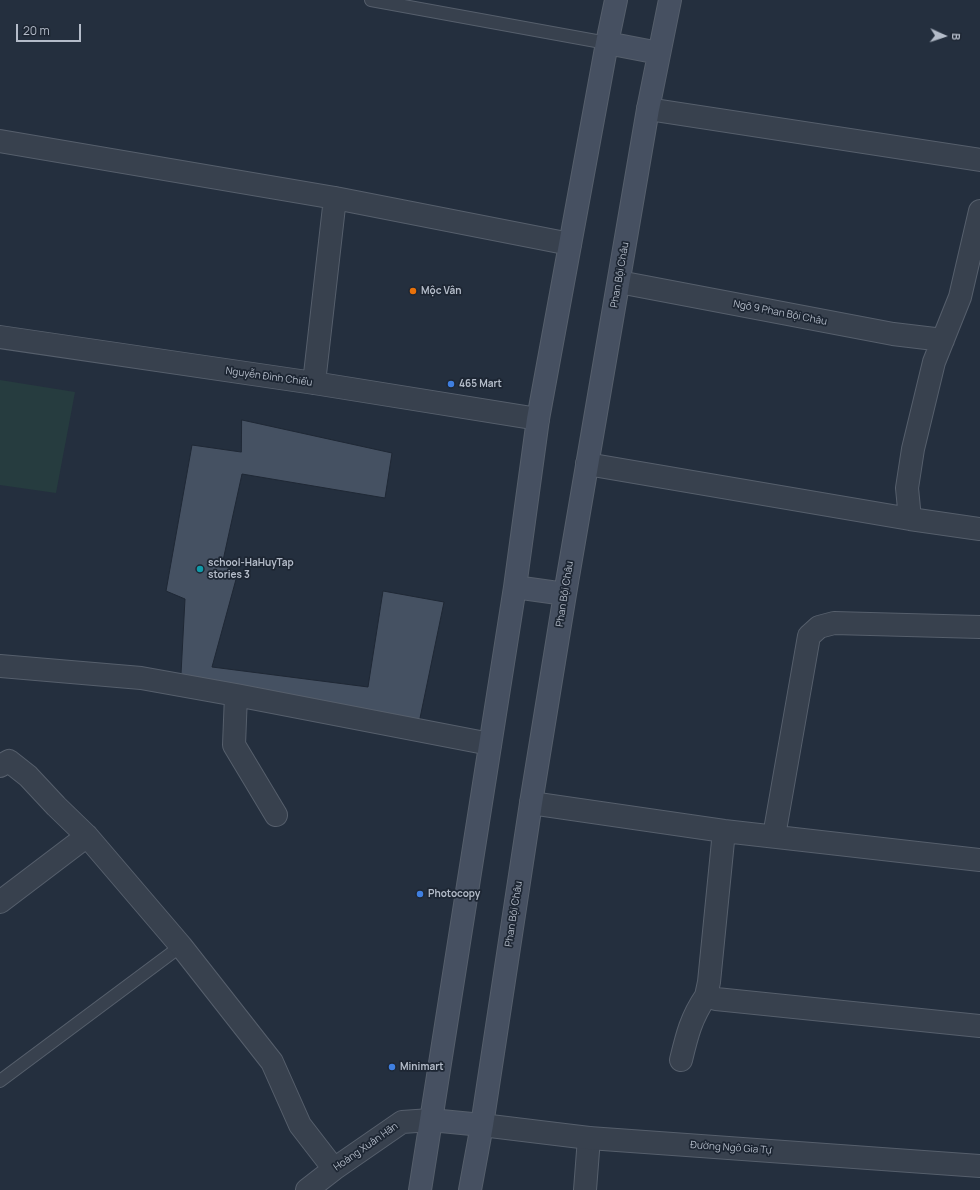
<!DOCTYPE html>
<meta charset="utf-8">
<style>
body{margin:0}
#map{position:relative;width:980px;height:1190px;overflow:hidden;background:#242f3e;font-family:Manrope,sans-serif}
canvas{display:block}
.north{position:absolute;left:924px;top:16px;width:40px;height:40px;-webkit-text-stroke:3px #1d2633;paint-order:stroke;rotate:93deg;font-size:11px;font-weight:700;line-height:16px;text-align:center;color:#b4bcc9}
.north::after{content:'';display:block;margin:auto;width:14px;height:18px;background:#b4bcc9;clip-path:polygon(50% 0,100% 100%,50% 72%,0 100%)}
.scale{position:absolute;left:16px;top:24px;width:65px;height:18px;box-sizing:border-box;border:2px solid #b4bcc9;border-top:0;padding-left:5px;font-size:12px;line-height:14px;white-space:nowrap;color:#b4bcc9;-webkit-text-stroke:3px #1d2633;paint-order:stroke}
</style>
<div id="map">
<canvas width="980" height="1190"></canvas>
<div class="north">B</div>
<div class="scale">20 m</div>
</div>
<script>
const g = document.querySelector('canvas').getContext('2d');
g.lineJoin = 'round';
function fill(path, color) { g.fillStyle = color; g.fill(path, 'evenodd'); }
function trace(path, color, width, dash) { g.strokeStyle = color; g.lineWidth = width; g.lineCap = dash ? 'butt' : 'round'; g.setLineDash(dash || []); g.stroke(path); }
function write(font, color, halo, rows, align = 'center') {
  g.font = font + ' Manrope,sans-serif'; g.lineWidth = 3.5; g.setLineDash([]); g.textBaseline = 'middle'; g.strokeStyle = halo; g.fillStyle = color; for (const [text, x, y, turn = 0] of rows) {
    g.save(); g.translate(x, y); g.rotate((+turn || 0) * Math.PI / 180); g.textAlign = isNaN(turn) ? turn : align; if (halo) g.strokeText(text, 0, 0); g.fillText(text, 0, 0); g.restore();
  }
}
fill(new Path2D(`
 M 0,380 L 75,392 L 56,493 L 0,485 Z`), '#263c3f');
const building = new Path2D(`
 M 242,420 L 392,453 L 385,498 L 242,474 L 222,565 L 238,572 L 212,667 L 368,687 L 383,591 L 444,602 L 419,723 L 181,674 L 185,599 L 166,591 L 192,445 L 241,452 Z`);
fill(building, '#455162');
trace(building, '#1f2835', 1);
const service = new Path2D(`
 M 371,0 L 607,43
 M 0,1081 L 181,946`);
const minor = new Path2D(`
 M 648,109 L 980,160
 M 0,141 L 335,198 L 570,244
 M 619,282 L 893,334 L 943,340
 M 0,337 L 314,383 L 538,419
 M 314,383 L 335,198
 M 587,464 L 910,519 L 980,529
 M 910,519 L 907,488 L 913,449 L 934,362 L 960,297 L 980,211
 M 0,666 L 141,678 L 236,695 L 234,745 L 276,815
 M 236,695 L 490,744
 M 0,766 L 9,761 L 28,776 L 56,806 L 87,836 L 181,946 L 272,1062 L 300,1125 L 334,1169
 M 531,803 L 724,831 L 980,860
 M 724,831 L 709,982 L 706,996 L 716,999 L 980,1026
 M 774,836 L 809,636 L 819,627 L 834,623 L 980,627
 M 0,902 L 87,836
 M 681,1060 C 687,1035 691,1018 706,996
 M 307,1190 L 334,1169 L 402,1122 L 431,1120
 M 585,1190 L 589,1138`);
const tertiary = new Path2D(`
 M 482,1125 L 589,1138 L 980,1166`);
const secondary = new Path2D(`
 M 607,43 L 659,53
 M 515,587 L 565,594
 M 431,1120 L 482,1125
 M 420,1190 L 515,587 L 538,419 L 607,43 L 616,0
 M 470,1190 L 482,1125 L 531,803 L 565,594 L 648,109 L 670,0`);
trace(service, '#565f6c', 14);
trace(minor, '#565f6c', 24);
trace(tertiary, '#565f6c', 24);
trace(secondary, '#565f6c', 24);
trace(service, '#38414e', 12);
trace(minor, '#38414e', 22);
trace(tertiary, '#38414e', 22);
trace(secondary, '#465061', 22);
for (const [x, y, r, color] of [
 [413,291,4,"#e8710a"],
 [451,384,4,"#3f7fe0"],
 [200,569,4,"#0f9aa8"],
 [420,894,4,"#3f7fe0"],
 [392,1067,4,"#3f7fe0"]
]) { const dot = new Path2D(); dot.arc(x, y, r, 0, 2 * Math.PI); g.fillStyle = color; g.fill(dot); trace(dot, '#1d2633', 1.5); }
write('10px', '#b4bcc9', '#1d2633', [
 ["Phan Bội Châu",620,275,-80],
 ["Ngõ 9 Phan Bội Châu",780,313,11],
 ["Nguyễn Đình Chiểu",269,377,8],
 ["Phan Bội Châu",565,594,-81],
 ["Phan Bội Châu",514,914,-81],
 ["Hoàng Xuân Hãn",366,1147,-35],
 ["Đường Ngô Gia Tự",731,1148,4]
]);
write('bold 10px', '#b4bcc9', '#1d2633', [
 ["Mộc Vân",421,291],
 ["465 Mart",459,384],
 ["school-HaHuyTap",208,563],
 ["stories 3",208,575],
 ["Photocopy",428,894],
 ["Minimart",400,1067]
], 'left');
</script>
